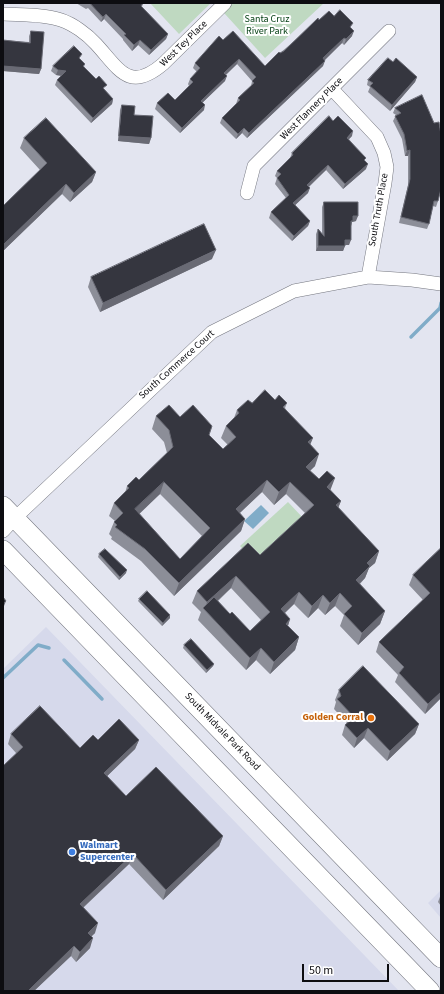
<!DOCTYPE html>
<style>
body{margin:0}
#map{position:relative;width:444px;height:994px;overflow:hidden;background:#e3e5f0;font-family:"Source Sans 3",sans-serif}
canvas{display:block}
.frame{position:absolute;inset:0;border:4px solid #0d0d11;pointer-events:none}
.scale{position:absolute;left:302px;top:964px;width:87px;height:18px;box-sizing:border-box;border:2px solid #0d0d11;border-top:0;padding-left:5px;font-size:12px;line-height:14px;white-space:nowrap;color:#0d0d11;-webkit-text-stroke:3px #fff;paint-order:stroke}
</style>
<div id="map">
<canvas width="444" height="994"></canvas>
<div class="frame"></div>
<div class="scale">50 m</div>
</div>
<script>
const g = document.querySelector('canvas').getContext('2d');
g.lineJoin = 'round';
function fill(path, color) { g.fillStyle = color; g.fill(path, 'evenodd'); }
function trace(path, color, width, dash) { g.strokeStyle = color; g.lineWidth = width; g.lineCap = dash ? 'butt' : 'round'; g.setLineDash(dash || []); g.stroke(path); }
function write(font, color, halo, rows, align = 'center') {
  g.font = font + ' "Source Sans 3",sans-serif'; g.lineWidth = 4; g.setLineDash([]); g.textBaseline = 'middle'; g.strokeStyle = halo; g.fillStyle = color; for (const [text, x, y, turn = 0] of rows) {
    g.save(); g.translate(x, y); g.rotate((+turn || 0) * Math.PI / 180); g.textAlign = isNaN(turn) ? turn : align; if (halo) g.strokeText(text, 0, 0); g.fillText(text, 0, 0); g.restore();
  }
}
fill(new Path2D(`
 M 46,627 L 399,991 L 3,991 L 3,669 Z
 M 441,890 L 441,918 L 428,903 Z`), '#d6d9eb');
fill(new Path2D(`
 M 150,3 L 211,3 L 179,34 Z
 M 215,3 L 324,3 L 265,58 Z
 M 288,502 L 304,519 L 256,563 L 240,546 Z`), '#bfd9c1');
fill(new Path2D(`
 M 261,505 L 269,513 L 253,529 L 244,521 Z`), '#80acc8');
trace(new Path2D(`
 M 411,337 L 440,308 L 441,303
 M 64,660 L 102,699
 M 3,678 L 38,645 L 49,648`), '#80acc8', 3.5);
const minor = new Path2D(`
 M 3,14 C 22,15 43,14 61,20 C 73,24 87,34 96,44 C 119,69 129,93 163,64 L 225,3
 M 332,89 L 377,137 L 384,153 L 387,167 L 385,183 L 368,277
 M 247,193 L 254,166 L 389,31
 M 3,531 L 15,518 L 212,332 L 294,291 L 368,277 L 412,280 L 441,284`);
const secondary = new Path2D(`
 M 3,506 L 441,958
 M 3,550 L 430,991`);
trace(minor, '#74767f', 14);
trace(secondary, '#74767f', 20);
trace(minor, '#fff', 13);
trace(secondary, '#fff', 19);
fill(new Path2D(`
 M 76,3 L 143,3 L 142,7 L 168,34 L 166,39 L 149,55 L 138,45 L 132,51 L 123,40 L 123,39 L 104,19 L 101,22 L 88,8 L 86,9 Z
 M 334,16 L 351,28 L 352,36 L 344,45 L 342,43 L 324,60 L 323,66 L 247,138 L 242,133 L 236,139 L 220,123 L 222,118 L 236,104 L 238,98 L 251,86 L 252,81 L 237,64 L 226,75 L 225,81 L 203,102 L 204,110 L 180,133 L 155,109 L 157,103 L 175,100 L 189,86 L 188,84 L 190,79 L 197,72 L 193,68 L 195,63 L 223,40 L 265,66 L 280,53 L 319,20 Z
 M 31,31 L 41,69 L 39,74 L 3,71 L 3,40 L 29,42 L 29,36 Z
 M 80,59 L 85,64 L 84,67 L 113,99 L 112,104 L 91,123 L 55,85 L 57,80 L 61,76 L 56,75 L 51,71 L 53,66 Z
 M 393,62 L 417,77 L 415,82 L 390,111 L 368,92 L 370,87 L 367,85 L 368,80 Z
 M 422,95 L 438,201 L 436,207 L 433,206 L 429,224 L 427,229 L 399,223 L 408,185 L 408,156 L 405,156 L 402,139 L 393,121 L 396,115 L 393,113 L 395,108 Z
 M 122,105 L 134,115 L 151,138 L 149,144 L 118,141 L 120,110 Z
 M 352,136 L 349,139 L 365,160 L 366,169 L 343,189 L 326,170 L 309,187 L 308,193 L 295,205 L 310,221 L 308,226 L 292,241 L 269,218 L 271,212 L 286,198 L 275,184 L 277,178 L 275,176 L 277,171 L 290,158 L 292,153 Z
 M 24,138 L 96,172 L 92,182 L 70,202 L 62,194 L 3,251 L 3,206 L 40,170 L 20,148 Z
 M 324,202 L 356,221 L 352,222 L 351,226 L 349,245 L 345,245 L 343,251 L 316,251 L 316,234 L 318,229 L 322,234 L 322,207 Z
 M 212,259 L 100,312 L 88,287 L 91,277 Z
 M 275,400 L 287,403 L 285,408 L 310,444 L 315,466 L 310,471 L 331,490 L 341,501 L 338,508 L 379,551 L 375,563 L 369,568 L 365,578 L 360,584 L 385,611 L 380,624 L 358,645 L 340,626 L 344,615 L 335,606 L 325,615 L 318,608 L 308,618 L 294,604 L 285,613 L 290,619 L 288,626 L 299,637 L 295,650 L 270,674 L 256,660 L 246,670 L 198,620 L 201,612 L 192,603 L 197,591 L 260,555 L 305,513 L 286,494 L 274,505 L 262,492 L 240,513 L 245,519 L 241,531 L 174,596 L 141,561 L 111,539 L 112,537 L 109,534 L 114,522 L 115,521 L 109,516 L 114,503 L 125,493 L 127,486 L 139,480 L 167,453 L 164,442 L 152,429 L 156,416 L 180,417 L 209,435 L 223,449 L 228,445 L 221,438 L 226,426 L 234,418 L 237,410 L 252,403 ZM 160,494 L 202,536 L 180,559 L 139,513 ZM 231,588 L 261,620 L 250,631 L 230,614 L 218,601 Z
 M 441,548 L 441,698 L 425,714 L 395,682 L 398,675 L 376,652 L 379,642 L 423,600 L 409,585 L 413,575 Z
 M 99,554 L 126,573 L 119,580 L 98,557 Z
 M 139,599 L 170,615 L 170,618 L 162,626 L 138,601 Z
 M 184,645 L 214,664 L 213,666 L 206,673 L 183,648 Z
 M 339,690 L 419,724 L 415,734 L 387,761 L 364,738 L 354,748 L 342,735 L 345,725 L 347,723 L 334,709 L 336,702 L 335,700 Z
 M 11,734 L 80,748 L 98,740 L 139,740 L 135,749 L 107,776 L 126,796 L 223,836 L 219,846 L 163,900 L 129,864 L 83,908 L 95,933 L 91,937 L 90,948 L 76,962 L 71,956 L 34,991 L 3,991 L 16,753 L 8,744 Z
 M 441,894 L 441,906 L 438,902 Z`), '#8c8e98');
fill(new Path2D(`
 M 106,14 L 104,19 L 101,22 L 103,17 Z
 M 354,31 L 352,36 L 344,45 L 346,39 Z
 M 168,34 L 166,39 L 149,55 L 151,50 Z
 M 344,38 L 342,43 L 321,64 L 323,58 Z
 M 140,40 L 138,45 L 132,51 L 134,45 Z
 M 239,59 L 237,64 L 222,78 L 224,73 Z
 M 325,61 L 323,66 L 247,138 L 249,133 Z
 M 3,66 L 41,69 L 39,74 L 3,71 Z
 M 58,70 L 66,71 L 64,76 L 56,75 Z
 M 227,76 L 225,81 L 199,106 L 201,101 Z
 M 417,77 L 415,82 L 390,111 L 392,105 Z
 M 113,99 L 112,104 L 91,123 L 93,118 Z
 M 205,105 L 204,110 L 180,133 L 182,128 Z
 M 244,128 L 242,133 L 236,139 L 238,134 Z
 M 353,131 L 352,136 L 345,143 L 347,138 Z
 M 119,136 L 151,138 L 149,144 L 118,141 Z
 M 410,150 L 408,156 L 405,156 L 407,151 Z
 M 368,164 L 366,169 L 343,189 L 345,184 Z
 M 328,165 L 326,170 L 305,190 L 307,185 Z
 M 96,172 L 92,182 L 70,202 L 74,193 Z
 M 66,184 L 62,194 L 3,251 L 3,245 Z
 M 310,188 L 308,193 L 291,209 L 293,203 Z
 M 353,216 L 358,216 L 356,221 L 352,222 L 351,226 L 349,226 Z
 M 310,221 L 308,226 L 292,241 L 294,236 Z
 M 345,240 L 351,240 L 349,245 L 343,245 Z
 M 318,246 L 345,246 L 343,251 L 316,251 Z
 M 216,250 L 212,259 L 100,312 L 103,303 Z
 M 313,438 L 308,450 L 308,442 Z
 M 319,454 L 315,466 L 301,479 L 306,467 Z
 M 335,478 L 330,491 L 327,487 Z
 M 267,480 L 262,492 L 231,521 L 236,509 Z
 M 164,482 L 160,494 L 131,522 L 135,509 Z
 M 290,482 L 286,494 L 274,505 L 279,492 Z
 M 341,501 L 336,513 L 336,505 Z
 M 245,519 L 241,531 L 174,596 L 179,583 Z
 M 379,551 L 375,563 L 369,568 L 365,578 L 351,592 L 356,580 L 367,563 Z
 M 127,570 L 126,573 L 119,580 L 120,577 Z
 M 236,576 L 231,588 L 206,611 L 205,610 L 207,602 Z
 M 299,592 L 294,604 L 276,621 L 281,609 Z
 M 340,593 L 335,606 L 325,615 L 330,603 Z
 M 323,595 L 318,608 L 308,618 L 312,606 Z
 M 6,601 L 4,606 L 3,607 L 3,604 Z
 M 385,611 L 380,624 L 358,645 L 362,633 Z
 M 170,615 L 170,618 L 162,626 L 163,623 Z
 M 290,619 L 286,632 L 286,624 Z
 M 299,637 L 295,650 L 270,674 L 274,662 Z
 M 261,648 L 256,660 L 246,670 L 250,658 Z
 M 214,664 L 213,666 L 206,673 L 207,670 Z
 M 441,692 L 441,698 L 425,714 L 428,704 Z
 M 419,724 L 415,734 L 387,761 L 390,751 Z
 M 368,728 L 364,738 L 354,748 L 357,738 Z
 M 139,740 L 135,749 L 100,783 L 104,773 Z
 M 223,836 L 219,846 L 163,900 L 166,890 Z
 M 133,854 L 129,864 L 76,914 L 80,904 Z
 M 98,923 L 95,933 L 84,943 L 88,933 Z
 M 93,938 L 90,948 L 76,962 L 80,952 Z
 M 74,946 L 71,956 L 34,991 L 28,991 Z`), '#696a74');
const building = new Path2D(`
 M 90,3 L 143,3 L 141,6 L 168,34 L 151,50 L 140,40 L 134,45 L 124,35 L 126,34 L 106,14 L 103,17 Z
 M 340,10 L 353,23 L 350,27 L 354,31 L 346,39 L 344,38 L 323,58 L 325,61 L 249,133 L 244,128 L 238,134 L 222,118 L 240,100 L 238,98 L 254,83 L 252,81 L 256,77 L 239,59 L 224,73 L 227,76 L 201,101 L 205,105 L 182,128 L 157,103 L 168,93 L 175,100 L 193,82 L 190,79 L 200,68 L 195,63 L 219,36 L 223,40 L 233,31 L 265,66 L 279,52 L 280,53 L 284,51 L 318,18 L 319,20 L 329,11 L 334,16 Z
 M 31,31 L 44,32 L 41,69 L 3,66 L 3,40 L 30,43 Z
 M 74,46 L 82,54 L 79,58 L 85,64 L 83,66 L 96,79 L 99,76 L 107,85 L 103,88 L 113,99 L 93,118 L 57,80 L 66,71 L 58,70 L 53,66 Z
 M 388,58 L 393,62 L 396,58 L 417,77 L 392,105 L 370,86 L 373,83 L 368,80 Z
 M 422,95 L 434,123 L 439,122 L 441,135 L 441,189 L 438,201 L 434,201 L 429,224 L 401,217 L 410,179 L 410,150 L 407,151 L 404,134 L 395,116 L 401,113 L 395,108 Z
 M 122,105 L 135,106 L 134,115 L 153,116 L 151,138 L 119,136 Z
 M 329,116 L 333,121 L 338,116 L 353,131 L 347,138 L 366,158 L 364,160 L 368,164 L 345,184 L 328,165 L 307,185 L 310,188 L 293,203 L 310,221 L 294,236 L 271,212 L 289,195 L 277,178 L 281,174 L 277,171 L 293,155 L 292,153 Z
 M 46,118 L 96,172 L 74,193 L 66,184 L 3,245 L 3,206 L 47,163 L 24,138 Z
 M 324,202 L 358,202 L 358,216 L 353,216 L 353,221 L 351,221 L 351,240 L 345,240 L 345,246 L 318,246 L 318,229 L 324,236 Z
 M 204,224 L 216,250 L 103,303 L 91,277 Z
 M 265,390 L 275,400 L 279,395 L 287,403 L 283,407 L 313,438 L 308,442 L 319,454 L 306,467 L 319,479 L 327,471 L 335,478 L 327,487 L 341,501 L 336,505 L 379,551 L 367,563 L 370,566 L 356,580 L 385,611 L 362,633 L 344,614 L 352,606 L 340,593 L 330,603 L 323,595 L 312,606 L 299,592 L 281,609 L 290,619 L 286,624 L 299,637 L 274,662 L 261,648 L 250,658 L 203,608 L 214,597 L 230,614 L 232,612 L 250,631 L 270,612 L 236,576 L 207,602 L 197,591 L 248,543 L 260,555 L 314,505 L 290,482 L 279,492 L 267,480 L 236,509 L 245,519 L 179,583 L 145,549 L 115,527 L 117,525 L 114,522 L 123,513 L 114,503 L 129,488 L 127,486 L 136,477 L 139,480 L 173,447 L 169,430 L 156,416 L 169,405 L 180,417 L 193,405 L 212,426 L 209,435 L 223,449 L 236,437 L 226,426 L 239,413 L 237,410 L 248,400 L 252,403 ZM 164,482 L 210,528 L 180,559 L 135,509 Z
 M 441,548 L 441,692 L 428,704 L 399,673 L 404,667 L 379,642 L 430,593 L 413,575 Z
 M 105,549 L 127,570 L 120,577 L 99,554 Z
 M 147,591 L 170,615 L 163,623 L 139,599 Z
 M 3,597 L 6,601 L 3,604 Z
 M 191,639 L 214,664 L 207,670 L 184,645 Z
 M 363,666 L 419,724 L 390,751 L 368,728 L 357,738 L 345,725 L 354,717 L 337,699 L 341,696 L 339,690 Z
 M 40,706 L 80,748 L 93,735 L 98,740 L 119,719 L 139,740 L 104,773 L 126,796 L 156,767 L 223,836 L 166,890 L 133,854 L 80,904 L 98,923 L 88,933 L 93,938 L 80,952 L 74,946 L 28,991 L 3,991 L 3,766 L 23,747 L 11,734 Z`);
fill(building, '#35363f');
trace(building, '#696a74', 1);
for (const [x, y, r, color] of [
 [371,718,4,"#e8710a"],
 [72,852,4,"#3f7fe0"]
]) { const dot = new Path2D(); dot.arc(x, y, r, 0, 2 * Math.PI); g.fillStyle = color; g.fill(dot); trace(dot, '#fff', 1.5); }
write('10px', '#074217', '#fff', [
 ["Santa Cruz",267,20],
 ["River Park",267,32]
]);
write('10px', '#0d0d11', '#fff', [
 ["West Tey Place",184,44,-44],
 ["West Flannery Place",312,109,-45],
 ["South Truth Place",379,210,-80],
 ["South Commerce Court",177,365,-42],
 ["South Midvale Park Road",222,732,46]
]);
write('bold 10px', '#c56008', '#fff', [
 ["Golden Corral",363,718]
], 'right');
write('bold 10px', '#366cbe', '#fff', [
 ["Walmart",80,846],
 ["Supercenter",80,858]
], 'left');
</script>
